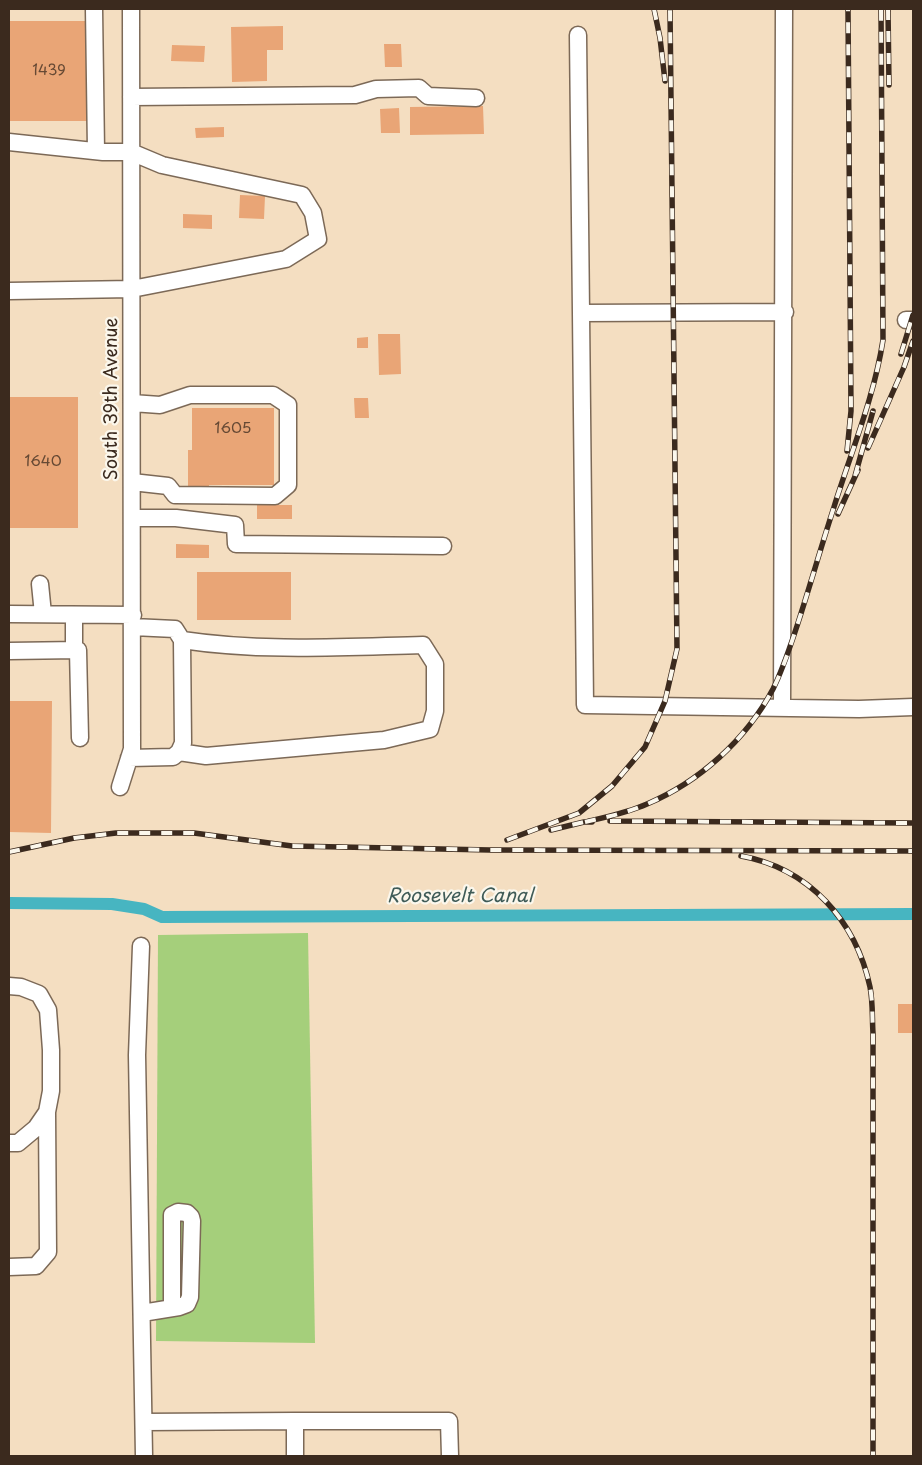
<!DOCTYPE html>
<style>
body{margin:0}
#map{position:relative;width:922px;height:1465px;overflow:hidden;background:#f4dec1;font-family:"Playpen Sans",sans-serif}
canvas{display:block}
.frame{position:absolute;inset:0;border:10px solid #3b2a1e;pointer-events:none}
</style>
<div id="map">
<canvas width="922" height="1465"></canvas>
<div class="frame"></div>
</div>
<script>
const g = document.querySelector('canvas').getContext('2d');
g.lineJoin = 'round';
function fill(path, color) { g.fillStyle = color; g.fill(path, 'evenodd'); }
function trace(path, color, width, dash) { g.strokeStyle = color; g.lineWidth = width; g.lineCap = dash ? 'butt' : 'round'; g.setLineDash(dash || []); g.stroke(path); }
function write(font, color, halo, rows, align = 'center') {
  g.font = font + ' "Playpen Sans",sans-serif'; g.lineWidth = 4.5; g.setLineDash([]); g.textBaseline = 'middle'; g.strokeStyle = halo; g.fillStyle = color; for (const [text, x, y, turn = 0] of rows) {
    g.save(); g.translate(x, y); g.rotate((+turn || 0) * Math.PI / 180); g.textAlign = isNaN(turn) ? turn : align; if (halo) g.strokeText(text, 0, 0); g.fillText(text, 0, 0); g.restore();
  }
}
fill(new Path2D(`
 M 308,933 L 315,1343 L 156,1341 L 158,935 Z`), '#a5cf7b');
trace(new Path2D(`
 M 9,903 L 112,904 L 144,909 L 162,917 L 913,914`), '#47b5c1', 12);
fill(new Path2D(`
 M 9,21 L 89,21 L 89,121 L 9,121 Z
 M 283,26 L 283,50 L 267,50 L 267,81 L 232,82 L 231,27 Z
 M 384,44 L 401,44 L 402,67 L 385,67 Z
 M 172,45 L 205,46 L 204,62 L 171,61 Z
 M 483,106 L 484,134 L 410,135 L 410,107 Z
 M 399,108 L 400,133 L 381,133 L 380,109 Z
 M 224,127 L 224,137 L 196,138 L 195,128 Z
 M 240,195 L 265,196 L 264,219 L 239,218 Z
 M 183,214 L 212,215 L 212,229 L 183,228 Z
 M 378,334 L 400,334 L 401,374 L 379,375 Z
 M 368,337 L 368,348 L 357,348 L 357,338 Z
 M 9,397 L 78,397 L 78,528 L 9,528 Z
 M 354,398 L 368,398 L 369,418 L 355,418 Z
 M 192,408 L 274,408 L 274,485 L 209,485 L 209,489 L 188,489 L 188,450 L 192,450 Z
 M 257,505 L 292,505 L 292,519 L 257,519 Z
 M 176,544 L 209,545 L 209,558 L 176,558 Z
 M 197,572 L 291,572 L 291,620 L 197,620 Z
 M 9,701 L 52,701 L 51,833 L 9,832 Z
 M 898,1004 L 913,1004 L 913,1033 L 898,1033 Z`), '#e9a576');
const minor = new Path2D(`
 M 94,9 L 96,151
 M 578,35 L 581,313
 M 131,97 L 355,95 L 376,89 L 419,88 L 428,96 L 476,98
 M 9,142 L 103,152 L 131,152 L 162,165 L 302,195 L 313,213 L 318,239 L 286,259 L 132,289 L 9,291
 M 785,312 L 581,313 L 585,705 L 859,709 L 913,707
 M 906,320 L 913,320
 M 132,403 L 160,405 L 190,395 L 273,395 L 288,405 L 288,485 L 275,496 L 175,495 L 168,486 L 132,482
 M 132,518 L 176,518 L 235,525 L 236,544 L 443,546
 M 40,584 L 43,614
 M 9,614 L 133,615
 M 74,615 L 74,650
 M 9,651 L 78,650 L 80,738
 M 782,708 L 784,9
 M 179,752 L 206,756 L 384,740 L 430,729 L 435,711 L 435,664 L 423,645 C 342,647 262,652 182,640
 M 129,758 L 173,757 L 179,752 L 183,743 L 182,640 L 175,629 L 133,627
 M 120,787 L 132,749 L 131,9
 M 141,946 L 137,1055 L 144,1456
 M 9,986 L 21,987 L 39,994 L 48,1010 L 51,1050 L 51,1091 L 47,1112 L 36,1128 L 18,1143 L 9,1143
 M 9,1267 L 36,1266 L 48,1252 L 47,1112
 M 142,1313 L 179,1307 L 187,1304 L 190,1297 L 192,1221 L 191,1217 L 187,1213 L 178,1212 L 172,1215 L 172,1308
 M 295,1421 L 449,1421 L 450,1456
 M 144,1422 L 295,1421 L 295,1456`);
trace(minor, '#7c6957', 19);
trace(minor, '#fff', 16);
const rail = new Path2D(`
 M 654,9 L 660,38 L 665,81
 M 888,9 L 889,85
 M 901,354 L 913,315
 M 868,448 L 904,367 L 913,341
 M 847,451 L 851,411 L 848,9
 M 855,476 L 873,411
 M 838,514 L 858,470
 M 610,821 L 913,823
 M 585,822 C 606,817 627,813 647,804 C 699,782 746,740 773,689 C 783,669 790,647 797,626 C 810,586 821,547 834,507 C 851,452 874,398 883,340 L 881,9
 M 551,830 L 584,822 L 592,822
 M 507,840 L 579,813 L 612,786 L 645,747 L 665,701 L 677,649 L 670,9
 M 9,852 L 74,838 L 116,833 L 194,833 L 292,846 L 490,850 L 913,851
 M 741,856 C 809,868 856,921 870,987 C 873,1002 872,1018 873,1033 L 873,1456`);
trace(rail, '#3b2a1e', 5.5);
trace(rail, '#fbf7ec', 4, [11]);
write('15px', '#664934', null, [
 ["1439",49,71],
 ["1605",233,429],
 ["1640",43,462]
]);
write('18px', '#3b2a1e', '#fbf7ec', [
 ["South 39th Avenue",112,399,-90]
]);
write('italic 19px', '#3f5b57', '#fbf7ec', [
 ["Roosevelt Canal",460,897]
]);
</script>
